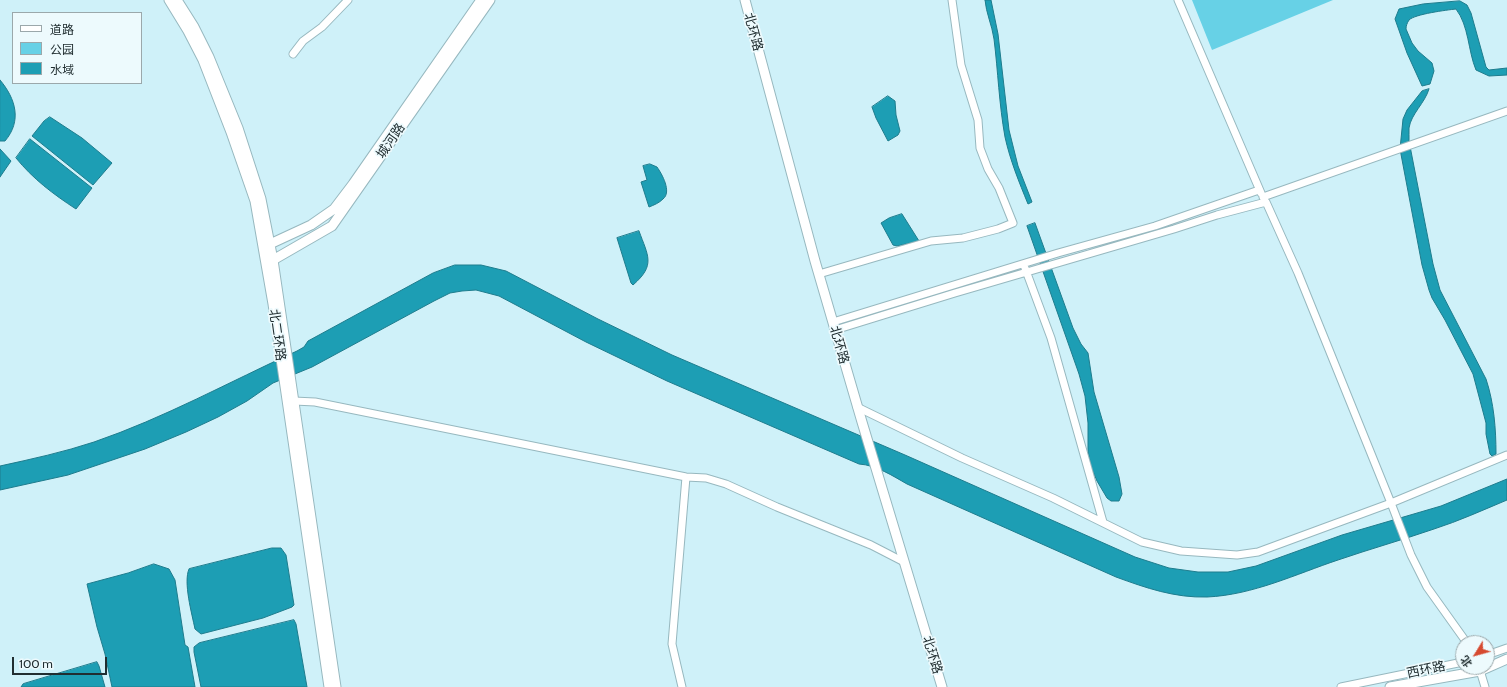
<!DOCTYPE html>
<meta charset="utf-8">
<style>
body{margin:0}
#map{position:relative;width:1507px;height:687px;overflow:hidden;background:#cff1f9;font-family:Cabin,"Noto Sans SC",sans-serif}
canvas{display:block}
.legend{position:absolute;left:12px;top:12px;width:130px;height:72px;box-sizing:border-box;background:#edfafd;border:1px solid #9ba8ab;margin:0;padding:5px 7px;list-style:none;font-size:12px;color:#212e31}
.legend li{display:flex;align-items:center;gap:8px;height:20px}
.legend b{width:20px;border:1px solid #9ba8ab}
.north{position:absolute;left:1455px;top:635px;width:40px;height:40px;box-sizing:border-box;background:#edfafd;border:1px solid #9ba8ab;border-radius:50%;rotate:233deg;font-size:11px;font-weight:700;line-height:16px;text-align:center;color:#212e31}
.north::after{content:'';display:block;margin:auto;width:14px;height:18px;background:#d64a30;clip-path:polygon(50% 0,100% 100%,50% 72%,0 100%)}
.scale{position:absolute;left:12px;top:657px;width:95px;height:18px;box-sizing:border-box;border:2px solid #212e31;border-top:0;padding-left:5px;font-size:12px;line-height:14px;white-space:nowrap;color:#212e31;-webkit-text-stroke:3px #edfafd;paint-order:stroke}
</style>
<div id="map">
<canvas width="1507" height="687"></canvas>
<ul class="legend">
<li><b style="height:5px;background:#fff"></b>道路</li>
<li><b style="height:11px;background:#67d1e6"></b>公园</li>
<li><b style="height:11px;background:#1d9eb4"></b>水域</li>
</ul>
<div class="north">北</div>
<div class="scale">100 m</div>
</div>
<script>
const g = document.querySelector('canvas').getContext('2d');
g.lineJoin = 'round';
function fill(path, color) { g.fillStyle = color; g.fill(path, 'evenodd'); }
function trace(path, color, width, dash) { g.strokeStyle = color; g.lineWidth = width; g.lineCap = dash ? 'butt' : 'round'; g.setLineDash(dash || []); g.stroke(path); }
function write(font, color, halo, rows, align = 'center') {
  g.font = font + ' Cabin,"Noto Sans SC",sans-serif'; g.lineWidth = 3.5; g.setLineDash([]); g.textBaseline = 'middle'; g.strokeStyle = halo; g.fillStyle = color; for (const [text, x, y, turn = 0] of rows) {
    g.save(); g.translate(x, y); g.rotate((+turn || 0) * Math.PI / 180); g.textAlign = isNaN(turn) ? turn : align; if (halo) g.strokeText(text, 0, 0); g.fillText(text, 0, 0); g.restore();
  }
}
fill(new Path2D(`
 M 1192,0 L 1333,0 L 1212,50 Z`), '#67d1e6');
const water = new Path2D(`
 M 985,0 L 991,0 L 998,34 L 1009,130 L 1018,166 L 1032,202 L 1028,204 C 1019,182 1010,160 1005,137 C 999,104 998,71 994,39 C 992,25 986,13 985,0 Z
 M 1460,1 L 1467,5 L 1471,13 L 1486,67 L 1489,70 L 1507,68 L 1507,75 L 1489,76 L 1476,70 C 1468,51 1469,26 1456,9 C 1447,10 1415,14 1409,20 C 1407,23 1406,26 1406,29 L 1412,43 L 1418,51 L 1432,63 L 1434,71 L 1430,84 L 1422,86 L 1407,53 L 1395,19 L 1399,9 L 1423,4 Z
 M 0,80 C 16,99 22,121 5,141 L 0,141 Z
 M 1429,89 C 1425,103 1411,114 1409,128 C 1409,132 1409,137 1409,141 L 1433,264 L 1440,290 L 1486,379 C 1494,403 1496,429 1496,454 L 1492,456 L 1490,454 L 1486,434 L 1486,423 L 1473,374 L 1445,320 L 1432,298 L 1429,290 L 1422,265 L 1400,149 L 1403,119 L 1407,110 L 1422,91 Z
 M 888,96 L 895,101 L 896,115 L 900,131 L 898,135 L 888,141 L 876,118 L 872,107 Z
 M 50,117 L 82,138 L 112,163 L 93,185 L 32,136 L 44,121 Z
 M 30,139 L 92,188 L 76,209 C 53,194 33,179 16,158 Z
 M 0,149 L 11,161 L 0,177 Z
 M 650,164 L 657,167 C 662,174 672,192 663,199 C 659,203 654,205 649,207 L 641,182 L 647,180 L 643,166 Z
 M 902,214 L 919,241 L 897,246 L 893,245 L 881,223 L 889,218 Z
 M 1035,223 L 1073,328 L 1081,344 L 1088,353 L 1094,392 L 1119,477 L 1122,494 L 1119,501 L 1111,501 L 1107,498 L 1097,481 L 1091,467 L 1088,451 L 1088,423 L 1085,396 L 1079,374 L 1027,226 Z
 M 639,231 C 648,256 656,265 633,285 L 631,283 L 617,238 Z
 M 455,265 L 481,265 L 506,271 L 598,319 L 672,355 L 905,455 L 1135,557 L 1169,568 L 1198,572 L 1228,572 L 1256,566 L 1342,535 L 1441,506 L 1507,479 L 1507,500 C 1483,510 1459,521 1434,529 C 1402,540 1370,549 1338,560 C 1296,574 1253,595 1207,597 C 1175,598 1146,588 1116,577 L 907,484 C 893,476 876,465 859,464 L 667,381 L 586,342 L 499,296 L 476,290 L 462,291 L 450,293 L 434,301 L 312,367 L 273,383 L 247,401 L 218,417 L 186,432 L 145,449 L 68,475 L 0,490 L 0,466 C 32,459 64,452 94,442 C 164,418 229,382 297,351 L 304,347 L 308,341 L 433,273 Z
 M 272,548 L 281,548 L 286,555 L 294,605 L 292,607 L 263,618 L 201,634 L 195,629 C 192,614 183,582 189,569 Z
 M 154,564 L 169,569 L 175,580 L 185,645 L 188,647 L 195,687 L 112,687 L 105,654 L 97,627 L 87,584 L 128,573 Z
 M 294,620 L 296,624 L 307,687 L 201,687 L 194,652 L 194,647 L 199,643 Z
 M 97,662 L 99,666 L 105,687 L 21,687 L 23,684 Z`);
fill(water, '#1d9eb4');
trace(water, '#1e7c8d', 1);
const minor = new Path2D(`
 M 1178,0 L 1261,193
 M 293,54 L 303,41 L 322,27 L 348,0
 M 1263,197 L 1507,111
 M 1025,268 L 1051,338 L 1103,522
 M 819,274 L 931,241 L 963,238 L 998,229 L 1013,223 L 999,188 L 988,169 L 980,148 L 978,120 L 961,65 L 952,0
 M 833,322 L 1058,253 L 1155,226 L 1259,190
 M 835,330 L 955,293 L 1174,229 L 1217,215 L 1266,202 L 1298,273 L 1391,503 L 1411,555 L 1427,587 L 1467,643
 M 294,401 L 315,402 L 686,477 L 706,478 L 726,484 L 777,507 L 871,545 L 904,562
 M 857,407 L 962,458 L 1053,498 L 1142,542 L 1181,551 L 1237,555 L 1258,552 L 1391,503 L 1507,455
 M 1487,655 L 1507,648
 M 1479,667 L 1485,687
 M 682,687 L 672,644 L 686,477
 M 1341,687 L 1463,662`);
const major = new Path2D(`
 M 169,0 L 188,31 L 203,60 L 231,132 L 255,201 L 273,304 L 329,687
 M 177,0 L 194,27 L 209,57 L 238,128 L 261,199 L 273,260 L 336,687
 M 745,0 L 815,261 L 862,422 L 942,687
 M 270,244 L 311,225 L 334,209 L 353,184 L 481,0
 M 273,260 L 332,226 L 490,0
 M 1390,687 L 1480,671 L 1507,659`);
trace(minor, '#97b8bf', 9);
trace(major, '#97b8bf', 11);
trace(minor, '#fff', 7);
trace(major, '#fff', 9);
write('13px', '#212e31', '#edfafd', [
 ["北环路",753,32,75],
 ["城河路",391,141,-55],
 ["北二环路",277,335,82],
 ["北环路",839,345,74],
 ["北环路",932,655,73],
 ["西环路",1426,670,-12]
]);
</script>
